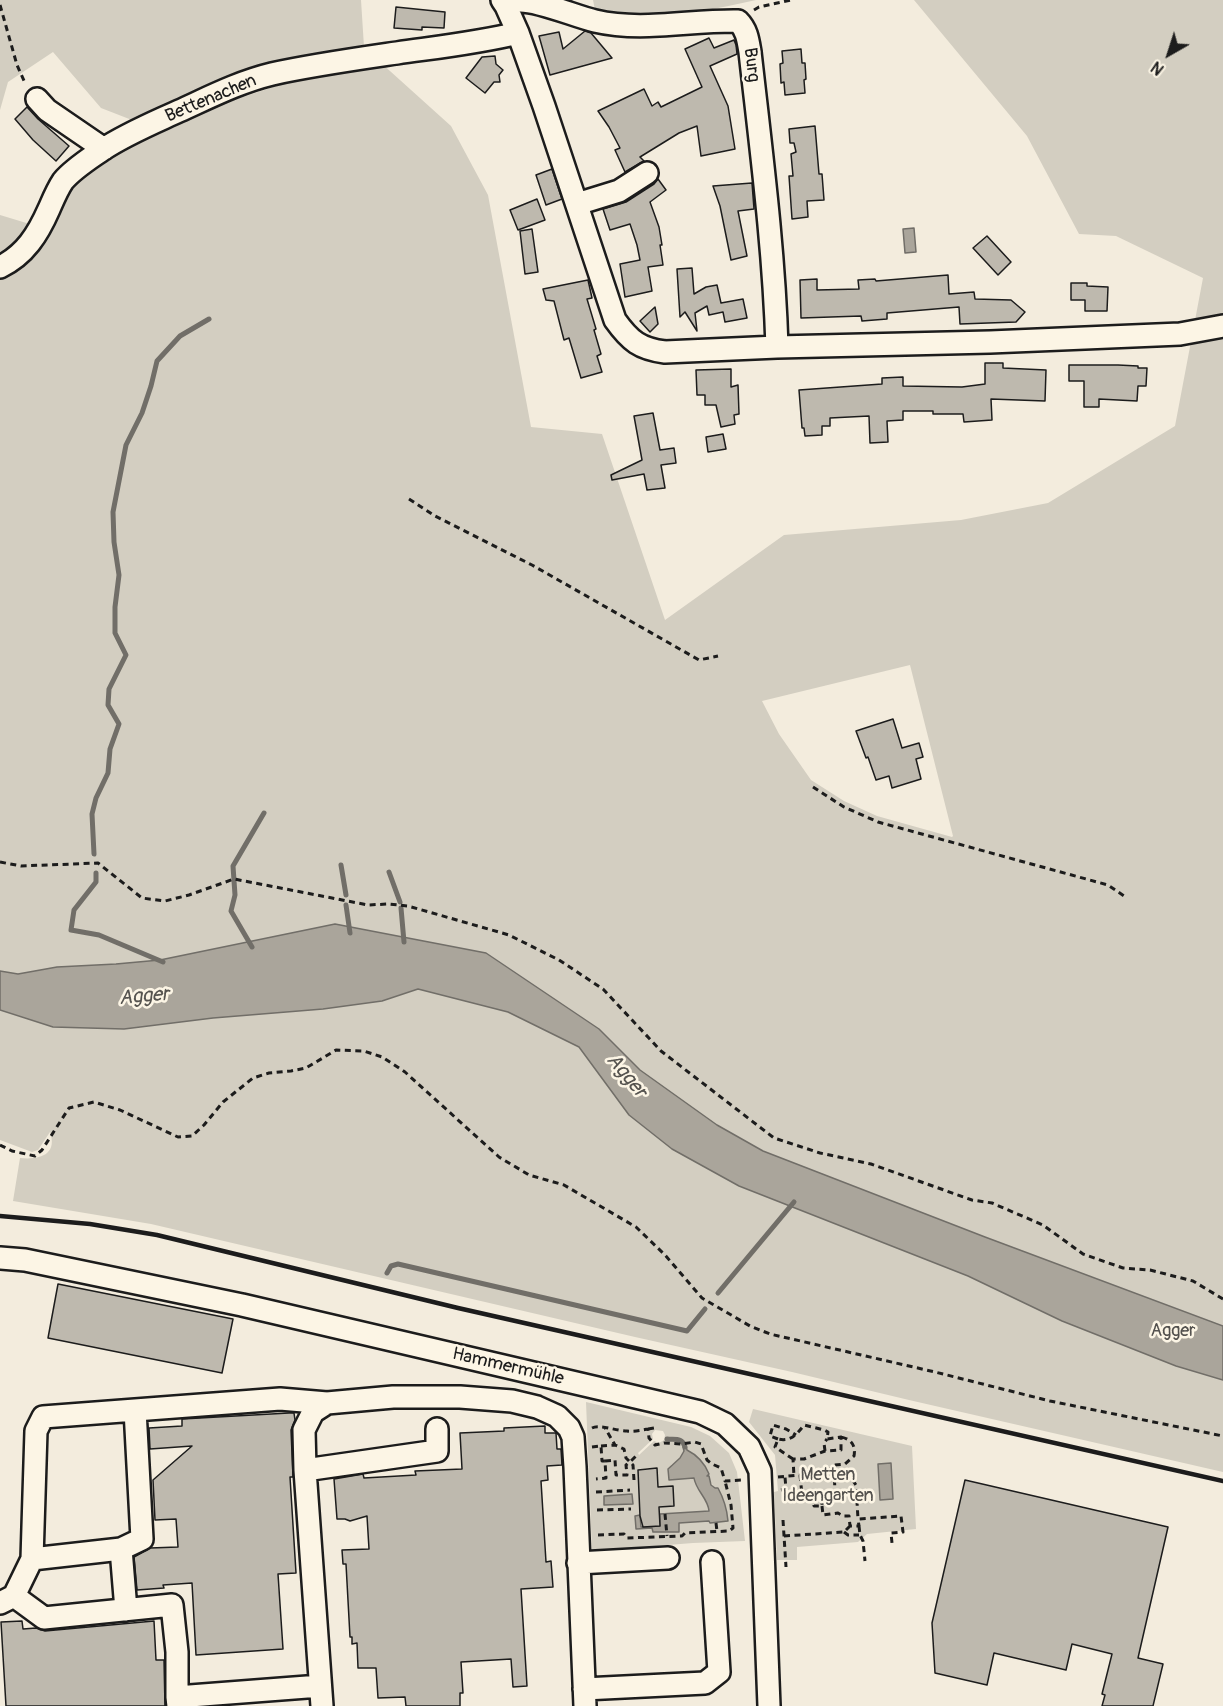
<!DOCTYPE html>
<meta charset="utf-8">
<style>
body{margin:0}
#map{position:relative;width:1223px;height:1706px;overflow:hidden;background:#f3ecdd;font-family:Pangolin,sans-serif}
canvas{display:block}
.north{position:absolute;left:1139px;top:24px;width:60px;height:60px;-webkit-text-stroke:4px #fcf5e5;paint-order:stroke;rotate:219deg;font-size:16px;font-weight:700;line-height:24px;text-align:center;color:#1c1c1c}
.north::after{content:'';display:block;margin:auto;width:21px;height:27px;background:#1c1c1c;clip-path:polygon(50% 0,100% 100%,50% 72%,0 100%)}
</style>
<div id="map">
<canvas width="1223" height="1706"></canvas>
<div class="north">N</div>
</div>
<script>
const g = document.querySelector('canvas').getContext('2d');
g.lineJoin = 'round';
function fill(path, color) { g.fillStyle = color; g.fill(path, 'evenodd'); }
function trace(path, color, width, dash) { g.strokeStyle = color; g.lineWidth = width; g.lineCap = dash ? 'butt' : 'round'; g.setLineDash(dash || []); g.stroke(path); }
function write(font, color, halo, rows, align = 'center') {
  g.font = font + ' Pangolin,sans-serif'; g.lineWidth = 5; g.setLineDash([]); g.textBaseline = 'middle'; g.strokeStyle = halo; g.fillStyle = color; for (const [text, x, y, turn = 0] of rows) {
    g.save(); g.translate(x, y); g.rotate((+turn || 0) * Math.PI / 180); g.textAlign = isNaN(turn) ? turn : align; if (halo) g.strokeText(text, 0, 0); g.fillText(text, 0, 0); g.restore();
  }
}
fill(new Path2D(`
 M 0,0 L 361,0 L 364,47 L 263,68 L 137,122 L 101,108 L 53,52 L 8,82 L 0,110 Z
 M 593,0 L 756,0 C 714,9 666,20 622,16 C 613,15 604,12 595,10 Z
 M 914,0 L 1223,0 L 1223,1472 L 909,1400 L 792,1372 L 635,1337 L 151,1224 L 13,1201 L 20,1158 C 39,1160 58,1155 50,1132 L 38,1150 L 32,1152 L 0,1140 L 0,215 L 33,225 L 71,185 L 106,156 L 158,134 L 219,105 L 279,85 L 380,62 L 451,126 L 488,195 L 531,427 L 602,434 L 665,620 L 784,535 L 961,520 L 1048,503 L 1175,426 L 1203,278 L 1116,236 L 1079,234 L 1027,136 ZM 910,665 L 953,836 L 952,837 L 877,816 L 844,801 L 811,780 L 779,734 L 762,701 ZM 335,924 L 123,984 L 55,968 L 58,967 L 116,964 L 160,960 Z
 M 586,1402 L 691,1427 L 710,1436 L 729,1453 L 737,1472 L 745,1541 L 693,1543 L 592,1551 ZM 655,1430 L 663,1431 L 665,1435 L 664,1440 L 659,1443 L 654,1441 L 639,1455 L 638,1453 L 653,1439 L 652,1434 ZM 686,1446 L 687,1450 L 700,1459 L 708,1471 L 707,1476 L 715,1489 L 728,1521 L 710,1523 L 710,1521 L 679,1523 L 679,1532 L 653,1532 L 653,1528 L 636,1529 L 635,1516 L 640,1515 L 638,1469 L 657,1468 L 658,1487 L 673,1487 L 674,1506 L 657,1508 L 660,1514 L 710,1512 L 707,1500 L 701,1493 L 694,1478 L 669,1479 L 671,1465 L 680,1458 ZM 632,1495 L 632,1504 L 604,1505 L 604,1496 Z
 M 753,1409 L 912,1446 L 916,1529 L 867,1534 L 858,1542 L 797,1547 L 797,1560 L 777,1560 L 774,1492 L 778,1491 L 775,1455 L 749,1422 ZM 878,1464 L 891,1464 L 892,1499 L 880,1499 Z`), '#d3cec1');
const water = new Path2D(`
 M 914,228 L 916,252 L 905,253 L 903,229 Z
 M 335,924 L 486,953 L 599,1029 L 640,1070 L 717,1125 L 763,1151 L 985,1237 L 1223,1326 L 1223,1380 L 1176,1366 L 1062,1321 L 968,1276 L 739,1186 L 672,1149 L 629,1115 L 579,1047 L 508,1012 L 418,989 L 382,1001 L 323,1009 L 213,1018 L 124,1029 L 53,1027 L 0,1010 L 0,971 L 18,974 L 57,967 L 116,964 L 160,960 Z
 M 686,1446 L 687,1450 C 697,1455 705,1464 709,1474 L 707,1476 L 709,1476 L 711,1485 L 715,1488 L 718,1488 C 724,1499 727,1509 728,1521 L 710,1523 L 709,1521 L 679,1523 L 679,1532 L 653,1532 L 652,1528 L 636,1529 L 635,1516 L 640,1515 L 641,1527 L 660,1526 L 660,1514 L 709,1511 C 708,1498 696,1491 694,1478 L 669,1480 L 668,1469 L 680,1458 L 684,1451 L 683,1447 Z
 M 891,1463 L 893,1499 L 880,1500 L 878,1464 Z
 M 632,1494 L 633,1504 L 604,1505 L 604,1496 Z`);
fill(water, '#aaa59b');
trace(water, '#716e68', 1.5);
trace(new Path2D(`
 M 94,854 L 92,814 L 96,798 L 108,773 L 110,749 L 119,724 L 108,705 L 109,689 L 126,655 L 115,633 L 115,607 L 119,575 L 114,542 L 113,512 L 126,445 L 142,413 L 151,386 L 157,361 L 180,336 L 209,319
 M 341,865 L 346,895
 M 389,872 L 400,902
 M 96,873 L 96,882 L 74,910 L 71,930 L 99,935 L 163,962
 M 346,905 L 350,933
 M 401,908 L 404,942
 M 252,947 L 231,911 L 235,895 L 233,866 L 264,813
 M 387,1273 L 391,1266 L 398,1264 L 687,1331 L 705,1309
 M 718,1293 L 794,1202
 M 667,1439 C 675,1440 682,1437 685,1447`), '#716e68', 5);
const building = new Path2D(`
 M 396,7 L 445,12 L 444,28 L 422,27 L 422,30 L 394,28 Z
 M 585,31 L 591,33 L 612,58 L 550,75 L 539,36 L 559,32 L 563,49 Z
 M 709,38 L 714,48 L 734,40 L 736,45 L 737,54 L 710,66 L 728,106 L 735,149 L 701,156 L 697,126 L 679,133 L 640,157 L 644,161 L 625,172 L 615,150 L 620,148 L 609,127 L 598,111 L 644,89 L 652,106 L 658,102 L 661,107 L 702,87 L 685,49 Z
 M 801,49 L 802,63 L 805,63 L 806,79 L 804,80 L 805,93 L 785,95 L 784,82 L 781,83 L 780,64 L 783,63 L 782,51 Z
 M 495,56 L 496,64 L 503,70 L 499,75 L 500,82 L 494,82 L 485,93 L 466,78 L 482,57 Z
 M 27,107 L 38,119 L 69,146 L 56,161 L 33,140 L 15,119 Z
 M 815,126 L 819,174 L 822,174 L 824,200 L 807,201 L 808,217 L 792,219 L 789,176 L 793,176 L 791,154 L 796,152 L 794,143 L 790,143 L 789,129 Z
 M 552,169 L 562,199 L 546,205 L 536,175 Z
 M 658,179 L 666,190 L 650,202 L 659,227 L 662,245 L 660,245 L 663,265 L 648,267 L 652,291 L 625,297 L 620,264 L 640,260 L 637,245 L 630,224 L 610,230 L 603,209 L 626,202 L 654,184 Z
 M 752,183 L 754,209 L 738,211 L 747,256 L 731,260 L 720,206 L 713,186 Z
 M 537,199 L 545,220 L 518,230 L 510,210 Z
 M 532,229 L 538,272 L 525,274 L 520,231 Z
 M 987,236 L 1011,262 L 998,275 L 973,248 Z
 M 692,268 L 694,294 L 706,287 L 717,285 L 721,303 L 743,299 L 747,318 L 725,322 L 723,312 L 709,315 L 707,306 L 695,313 L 697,331 L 685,312 L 680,317 L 677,269 Z
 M 948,275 L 949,294 L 974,292 L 975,299 L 1011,300 L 1025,312 L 1016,322 L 960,324 L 959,307 L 887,313 L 887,319 L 862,321 L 861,316 L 801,318 L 800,280 L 817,279 L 817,290 L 859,289 L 858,280 L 875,279 L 876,281 Z
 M 588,280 L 592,298 L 587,299 L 596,329 L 594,330 L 601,354 L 597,356 L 602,372 L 581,378 L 569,338 L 564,340 L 554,301 L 546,300 L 543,289 Z
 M 1071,283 L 1087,283 L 1087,286 L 1108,287 L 1107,311 L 1085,311 L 1085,300 L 1071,300 Z
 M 655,307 L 658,324 L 650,332 L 640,321 Z
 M 985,363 L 1003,363 L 1003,368 L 1046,370 L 1045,401 L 991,399 L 992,420 L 964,422 L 963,414 L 933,414 L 933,411 L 903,411 L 903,420 L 887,421 L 888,442 L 870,443 L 869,416 L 830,418 L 830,426 L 822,426 L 822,435 L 805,436 L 804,428 L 802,428 L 799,390 L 882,384 L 882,378 L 903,377 L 903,386 L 962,387 L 985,384 Z
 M 1069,365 L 1118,365 L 1138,366 L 1138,368 L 1147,368 L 1146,386 L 1138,386 L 1137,401 L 1099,399 L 1099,407 L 1084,407 L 1084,381 L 1069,381 Z
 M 731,369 L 731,387 L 738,385 L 739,414 L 734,415 L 735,424 L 721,427 L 716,405 L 705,405 L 705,395 L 697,395 L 696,370 Z
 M 653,413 L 660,450 L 674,448 L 676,463 L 661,465 L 665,488 L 647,490 L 644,474 L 612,480 L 611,475 L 642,460 L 634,416 Z
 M 723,434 L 726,449 L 708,452 L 706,437 Z
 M 893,719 L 902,748 L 919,743 L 923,757 L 916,759 L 921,779 L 892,788 L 889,776 L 876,780 L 868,757 L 866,758 L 856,731 Z
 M 58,1284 L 233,1319 L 222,1373 L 48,1338 Z
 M 289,1413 L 294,1413 L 295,1420 L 291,1430 L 293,1477 L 290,1477 L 296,1573 L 278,1574 L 283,1649 L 196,1655 L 192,1583 L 163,1585 L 164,1588 L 137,1590 L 134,1557 L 150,1548 L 178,1547 L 176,1519 L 155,1520 L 153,1480 L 192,1446 L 150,1449 L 149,1428 L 182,1426 L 182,1419 Z
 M 545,1426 L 545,1433 L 556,1433 L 557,1449 L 561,1449 L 562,1465 L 547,1466 L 548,1480 L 541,1481 L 546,1562 L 551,1561 L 553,1587 L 521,1589 L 527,1686 L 513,1687 L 511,1659 L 461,1662 L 463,1693 L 460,1693 L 460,1706 L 406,1706 L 405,1697 L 378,1698 L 376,1668 L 358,1668 L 357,1643 L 352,1644 L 352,1637 L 350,1637 L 346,1564 L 343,1564 L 342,1550 L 369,1549 L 367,1516 L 350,1521 L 345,1519 L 337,1519 L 334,1479 L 363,1474 L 364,1478 L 416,1475 L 415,1471 L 462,1469 L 460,1433 L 504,1431 L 504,1428 Z
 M 657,1468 L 658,1487 L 673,1486 L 674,1506 L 659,1507 L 660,1526 L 643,1527 L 640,1516 L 638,1470 Z
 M 965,1480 L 1168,1527 L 1138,1658 L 1163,1664 L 1153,1706 L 1102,1706 L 1105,1695 L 1102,1694 L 1112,1654 L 1072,1644 L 1066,1670 L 994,1653 L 987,1685 L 935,1673 L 932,1623 Z
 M 22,1621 L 23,1629 L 36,1628 L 45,1631 L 154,1621 L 156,1660 L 164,1660 L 165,1706 L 6,1706 L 1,1622 Z`);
fill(building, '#beb9ae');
trace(building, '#1c1c1c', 1.5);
const minor = new Path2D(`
 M 502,0 L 506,6 L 518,33 L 544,106 L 615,320 C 630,341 640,349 665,352 L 777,347 L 990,342 L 1180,334 L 1223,326
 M 506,6 C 510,4 514,2 519,1 C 538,0 574,16 595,21 C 642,32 690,20 738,21 C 747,30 748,40 750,52 C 761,150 774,248 777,347
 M 37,99 L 47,110 L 104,149
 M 577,204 L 619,191 L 647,173
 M 0,267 C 25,255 38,234 49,209 C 53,200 57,190 63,181 C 73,169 89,159 102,150 C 126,134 153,123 179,111 C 210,97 239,82 272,74 C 313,65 356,59 397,53 C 439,47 477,43 518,33
 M 0,1258 L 25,1260 L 242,1305 L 700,1412 L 725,1424 L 749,1447 L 760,1471 L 769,1706
 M 305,1470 L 437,1451 L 437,1429
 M 32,1559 L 121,1549
 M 578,1563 L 668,1558
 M 14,1596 L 44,1618 L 172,1605 L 177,1652 L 177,1697
 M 0,1603 L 14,1596 L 32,1559 L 36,1431 L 43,1417 L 280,1399 L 327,1403
 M 126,1610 L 121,1549 L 142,1539 L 135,1410
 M 584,1689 L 705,1683 L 719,1672 L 712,1562
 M 178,1706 L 177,1697 L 320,1686
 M 322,1706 L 305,1470 L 304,1430 L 313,1412 L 327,1403 L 393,1397 L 460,1397 L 512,1401 L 537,1407 L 557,1416 L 569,1428 L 573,1437 L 575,1467 L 585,1706`);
trace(minor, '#1c1c1c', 26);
trace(new Path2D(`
 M 0,5 L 17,65 L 25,83
 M 754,10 L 759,7 L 791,0
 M 409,499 L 435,516 L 532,565 L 699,660 L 718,656
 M 813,787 L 844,807 L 878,822 L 1108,885 L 1127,898
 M 0,862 L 21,866 L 98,863 L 142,898 L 165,901 L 189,895 L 234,879 L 368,905 L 388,904 L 408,906 L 509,935 L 559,960 L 603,989 L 661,1051 L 774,1138 L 820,1153 L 871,1164 L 972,1200 L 992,1203 L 1043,1225 L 1083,1254 L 1123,1268 L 1150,1270 L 1193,1281 L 1223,1299
 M 0,1145 L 12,1151 L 35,1156 L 42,1150 L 69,1108 L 94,1102 L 120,1110 L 178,1137 L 192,1136 L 204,1125 L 223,1102 L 253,1078 L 269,1073 L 291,1071 L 306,1068 L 336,1050 L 364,1051 L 382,1057 L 405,1072 L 499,1157 L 529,1175 L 564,1185 L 636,1227 L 665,1255 L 702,1298 L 750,1326 L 770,1334 L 935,1372 L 1050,1401 L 1223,1436
 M 592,1428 C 600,1424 616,1431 627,1431 C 634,1432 641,1430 648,1429 L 649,1438 L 655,1445 L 664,1443 L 681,1444 L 695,1442 L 701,1444 L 707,1460 L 712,1464 L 721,1468 L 725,1481 L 742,1480
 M 648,1429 L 654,1428 L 655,1430
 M 778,1439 L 770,1436 L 773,1425 L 786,1429 L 796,1435
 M 601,1446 L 615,1445
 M 592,1447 L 601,1446 L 602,1461 L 605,1461 L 606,1478 L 596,1479
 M 825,1451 L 824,1443 L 827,1439
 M 793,1459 L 775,1447 L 778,1439 C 791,1442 797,1434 804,1425 L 824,1430 L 828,1432 L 827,1439 L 841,1437 L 841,1450 L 825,1451 L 804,1459 L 793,1459 L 794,1476
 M 605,1461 L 615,1460 L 616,1475 L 627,1475 L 626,1465 L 630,1462 L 626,1458 L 624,1449 L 615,1445 L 605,1428
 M 800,1475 L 802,1495 L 813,1494 L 814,1506 L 822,1506 L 822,1494 L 835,1493 L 834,1465 L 845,1464 L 854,1456 C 856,1445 851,1439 841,1437
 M 834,1476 L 849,1475 L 856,1485 L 858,1519 L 901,1516 L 903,1532 L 891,1533 L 892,1543
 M 778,1477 L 825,1473
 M 833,1477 L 825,1478 L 825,1469 L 834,1469
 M 634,1480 L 633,1465 L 630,1462 L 637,1455
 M 781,1490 L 786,1489 L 785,1477
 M 596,1492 L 630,1490
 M 822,1506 L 823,1515 L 838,1513 L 843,1516 L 849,1516 L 850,1526 L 859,1526 L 858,1519
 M 597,1510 L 631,1509
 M 665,1514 L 667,1536
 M 783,1520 L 786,1567
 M 716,1523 L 717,1531
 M 859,1526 L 860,1535 L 863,1541 L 865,1561
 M 844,1532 L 848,1535 L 859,1535
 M 598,1535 L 624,1534 L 627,1538 L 682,1536 L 685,1533 L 729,1531 L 733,1528 L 731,1505 L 725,1481
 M 784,1536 L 844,1532 L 850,1526`), '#1c1c1c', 3, [6, 4.5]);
trace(minor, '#fcf5e5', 21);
trace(new Path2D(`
 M 0,1216 L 90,1224 L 157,1235 L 458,1308 L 1223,1481`), '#1c1c1c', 4.5);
write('18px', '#1c1c1c', '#fcf5e5', [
 ["Burg",751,65,83],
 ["Bettenachen",211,99,-23],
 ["Hammermühle",508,1367,13]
]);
write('18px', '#53514e', '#fcf5e5', [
 ["Agger",1173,1331],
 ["Metten",828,1475],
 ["Ideengarten",828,1496]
]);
write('italic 20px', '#55534f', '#fcf5e5', [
 ["Agger",144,997,-5],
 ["Agger",626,1076,50]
]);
</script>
